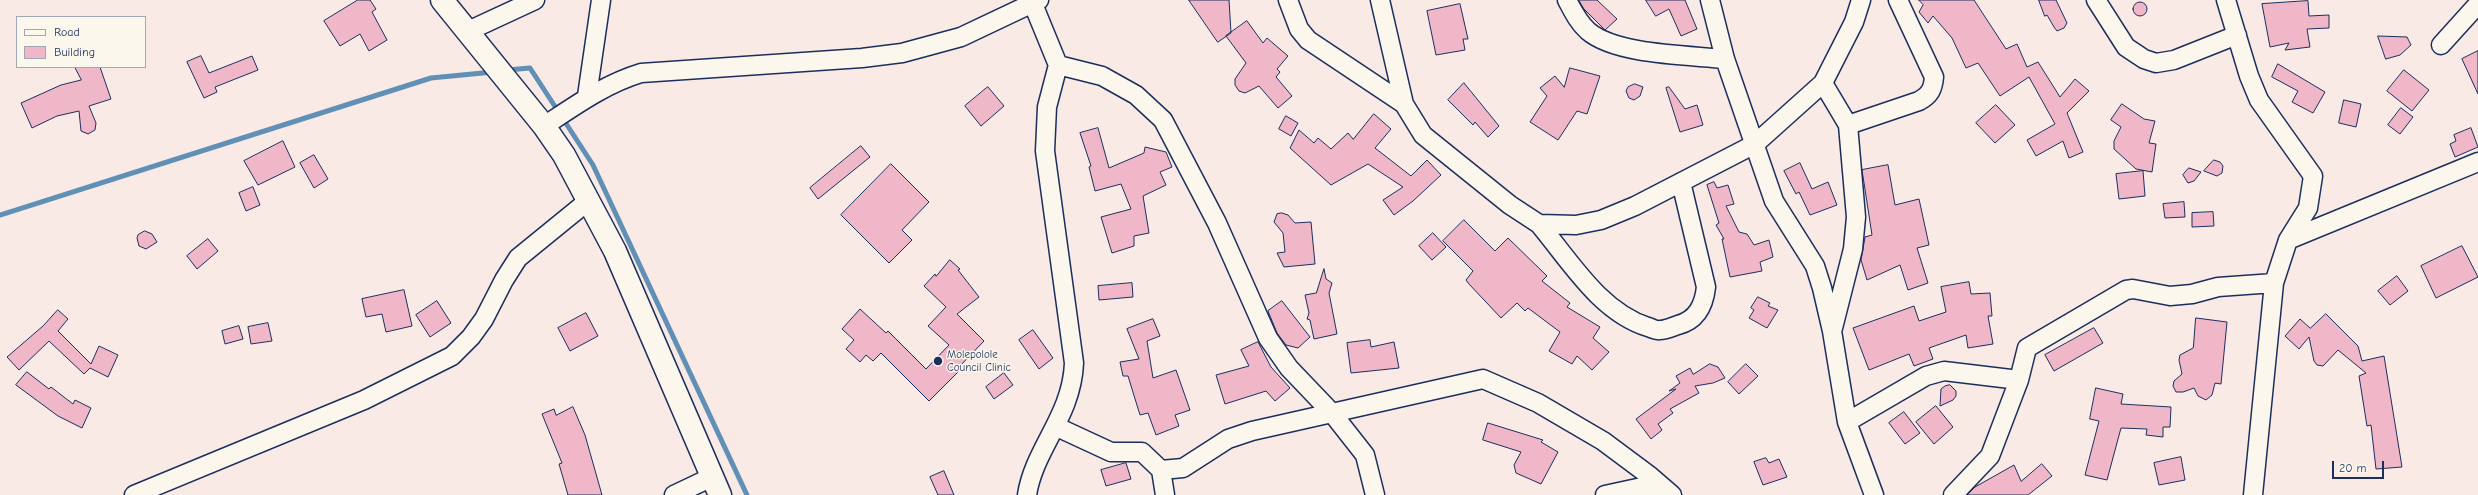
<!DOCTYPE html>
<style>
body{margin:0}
#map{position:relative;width:2478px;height:495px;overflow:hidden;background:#f9eae5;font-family:"Comic Neue",sans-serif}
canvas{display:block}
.legend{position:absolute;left:16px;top:16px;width:130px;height:52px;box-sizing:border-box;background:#fbf7ec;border:1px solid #a1a7b3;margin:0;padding:5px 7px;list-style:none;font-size:12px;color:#1b2f5e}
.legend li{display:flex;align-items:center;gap:8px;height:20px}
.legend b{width:20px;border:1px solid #a1a7b3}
.scale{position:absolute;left:2332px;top:461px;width:52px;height:18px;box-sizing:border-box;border:2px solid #1b2f5e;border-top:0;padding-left:5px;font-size:12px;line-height:14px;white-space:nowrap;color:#1b2f5e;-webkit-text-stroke:3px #fbf7ec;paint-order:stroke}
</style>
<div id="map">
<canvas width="2478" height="495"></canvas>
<ul class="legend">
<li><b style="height:5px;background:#fbf7ec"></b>Road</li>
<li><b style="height:11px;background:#f0b7c9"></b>Building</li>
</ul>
<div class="scale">20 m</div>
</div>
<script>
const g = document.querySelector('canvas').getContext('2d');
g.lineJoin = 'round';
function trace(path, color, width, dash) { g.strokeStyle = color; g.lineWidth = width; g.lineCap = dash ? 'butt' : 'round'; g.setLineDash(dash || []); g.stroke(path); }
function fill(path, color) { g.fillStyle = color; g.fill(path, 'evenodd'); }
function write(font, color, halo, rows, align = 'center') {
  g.font = font + ' "Comic Neue",sans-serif'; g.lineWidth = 3; g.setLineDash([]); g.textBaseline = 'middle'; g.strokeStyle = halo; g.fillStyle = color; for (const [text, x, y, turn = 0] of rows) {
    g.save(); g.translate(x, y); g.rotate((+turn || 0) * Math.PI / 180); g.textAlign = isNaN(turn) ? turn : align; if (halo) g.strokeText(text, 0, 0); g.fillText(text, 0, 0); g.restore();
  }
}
trace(new Path2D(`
 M 507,70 L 530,68 L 593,165 L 747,495
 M 0,215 L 431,78 L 493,72`), '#6190b7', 5);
const building = new Path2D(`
 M 358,0 L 370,0 L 376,9 L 372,12 L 387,40 L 369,51 L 360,34 L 340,46 L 324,21 Z
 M 1189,0 L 1229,0 L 1231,33 L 1218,42 Z
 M 1579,0 L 1597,0 L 1617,19 L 1605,30 L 1584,9 Z
 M 1646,0 L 1685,0 L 1697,29 L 1681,36 L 1669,9 L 1656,16 Z
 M 1919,0 L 1974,0 L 2006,49 L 2017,44 L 2027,67 L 2038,62 L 2060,97 L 2075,79 L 2089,91 L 2067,113 L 2083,152 L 2069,158 L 2063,141 L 2036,156 L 2027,140 L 2055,124 L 2029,77 L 2000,96 L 1978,63 L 1966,68 L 1952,38 L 1933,16 L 1928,23 L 1919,12 L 1923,5 Z
 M 2039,0 L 2056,0 L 2067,23 L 2064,28 L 2057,31 L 2054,27 L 2047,15 L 2045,16 Z
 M 2308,1 L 2309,16 L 2329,15 L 2329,28 L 2307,29 L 2310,47 L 2285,50 L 2289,43 L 2270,47 L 2262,4 Z
 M2133 9a7 7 0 1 1 14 0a7 7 0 1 1-14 0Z
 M 1460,4 L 1468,39 L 1463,39 L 1465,50 L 1436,55 L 1427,11 Z
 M 1247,21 L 1263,43 L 1267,38 L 1288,56 L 1277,69 L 1280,72 L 1276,77 L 1292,96 L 1278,108 L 1259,86 L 1245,93 L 1239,91 L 1235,85 L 1235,79 L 1246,63 L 1226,36 Z
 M 2378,36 L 2407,37 L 2411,45 L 2400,55 L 2386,59 Z
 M 2478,51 L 2478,94 L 2462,59 Z
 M 201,56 L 209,73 L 252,56 L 258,70 L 215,87 L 217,92 L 204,98 L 187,62 Z
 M 2278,64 L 2325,92 L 2313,113 L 2292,102 L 2298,91 L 2272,77 Z
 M 75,67 L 100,67 L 111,99 L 89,106 L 96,123 L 95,130 L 88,134 L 81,131 L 79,111 L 57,116 L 32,128 L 21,103 L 61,85 L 81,80 Z
 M 1570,68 L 1600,76 L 1587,114 L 1577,111 L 1558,140 L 1530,122 L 1547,96 L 1540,88 L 1555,76 L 1564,87 Z
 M 2404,70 L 2429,90 L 2412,111 L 2387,91 Z
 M 1464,83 L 1499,126 L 1488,137 L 1475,122 L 1473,125 L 1448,100 Z
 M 1635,84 L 1643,87 L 1640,96 L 1634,100 L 1629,98 L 1626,91 L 1628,87 Z
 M 988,87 L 1004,106 L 981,126 L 965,106 Z
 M 1669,87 L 1685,109 L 1697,105 L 1703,125 L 1680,132 L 1666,88 Z
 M 2344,100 L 2361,104 L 2356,127 L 2339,123 Z
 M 2122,104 L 2144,119 L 2155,121 L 2149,143 L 2156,144 L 2152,172 L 2136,169 L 2114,149 L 2114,141 L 2121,127 L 2111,120 Z
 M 1996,105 L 2015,125 L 1995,143 L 1976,123 Z
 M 2401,108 L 2413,117 L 2400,134 L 2388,125 Z
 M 1374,114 L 1391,129 L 1375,148 L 1411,176 L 1427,160 L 1441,175 L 1413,201 L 1394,215 L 1383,200 L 1403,187 L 1368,164 L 1331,185 L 1290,148 L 1299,130 L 1314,143 L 1318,138 L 1331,149 L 1348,133 L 1353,139 Z
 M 1286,116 L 1298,123 L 1291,136 L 1279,129 Z
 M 1098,128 L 1109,168 L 1144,153 L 1145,147 L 1166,152 L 1172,167 L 1160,172 L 1166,185 L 1143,196 L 1149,233 L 1134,236 L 1134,246 L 1112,253 L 1101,217 L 1131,209 L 1121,184 L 1095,191 L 1089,167 L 1091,166 L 1080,133 Z
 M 2471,128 L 2478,147 L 2455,157 L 2450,144 L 2456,141 L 2454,135 Z
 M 283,141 L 295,167 L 258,185 L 244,161 Z
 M 861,146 L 870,157 L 818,199 L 810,188 Z
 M 314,155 L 328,179 L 314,188 L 300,163 Z
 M 2214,160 L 2220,162 L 2223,166 L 2222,173 L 2217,176 L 2204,171 Z
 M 1800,163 L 1812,189 L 1828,182 L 1837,205 L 1810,215 L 1799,192 L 1796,194 L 1784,171 Z
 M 891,164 L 929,202 L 902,230 L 912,240 L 889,263 L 841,215 Z
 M 1888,165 L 1895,205 L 1919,199 L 1929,245 L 1917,248 L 1928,283 L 1908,290 L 1900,265 L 1867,280 L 1861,260 L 1865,237 L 1872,235 L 1862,170 Z
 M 2189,168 L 2201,172 L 2194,181 L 2188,183 L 2183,175 Z
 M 2143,171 L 2145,196 L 2119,199 L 2116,174 Z
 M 1714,182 L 1717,188 L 1728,185 L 1734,204 L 1726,206 L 1739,232 L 1747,234 L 1754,245 L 1769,240 L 1773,257 L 1760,262 L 1762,271 L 1730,277 L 1722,239 L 1724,239 L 1716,225 L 1719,223 L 1707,185 Z
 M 253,187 L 260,205 L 246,211 L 239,193 Z
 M 2184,202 L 2185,217 L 2165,218 L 2163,204 Z
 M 2213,212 L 2214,226 L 2192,227 L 2192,213 Z
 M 1282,213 L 1288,215 L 1295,223 L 1311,222 L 1315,264 L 1284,267 L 1277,253 L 1285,252 L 1283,233 L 1274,222 L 1277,214 Z
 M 1464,220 L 1495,251 L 1508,238 L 1547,276 L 1542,281 L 1570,303 L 1567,307 L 1600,327 L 1593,338 L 1609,352 L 1592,370 L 1577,356 L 1572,364 L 1549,351 L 1560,332 L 1528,308 L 1525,311 L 1517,303 L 1501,318 L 1469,284 L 1466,280 L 1473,271 L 1443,241 Z
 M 145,231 L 152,234 L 157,242 L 146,249 L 139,246 L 137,238 L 138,235 Z
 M 1433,233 L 1446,247 L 1432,260 L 1419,246 Z
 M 208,239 L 218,251 L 197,269 L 187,256 Z
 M 2462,246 L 2478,277 L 2436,298 L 2421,266 Z
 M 950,260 L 960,269 L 958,270 L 979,297 L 957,314 L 984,341 L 959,367 L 961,369 L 929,401 L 881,353 L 873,361 L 866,355 L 860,362 L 846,349 L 854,340 L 842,329 L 860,309 L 886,333 L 888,331 L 926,369 L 949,345 L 928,326 L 946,307 L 924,286 L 935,274 L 936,276 Z
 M 1324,269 L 1326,279 L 1332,283 L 1329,293 L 1337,334 L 1314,339 L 1310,320 L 1307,319 L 1309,313 L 1305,295 L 1316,293 Z
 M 2397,276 L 2408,291 L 2390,305 L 2378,291 Z
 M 1969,282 L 1971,294 L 1990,293 L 1992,316 L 1988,316 L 1993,344 L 1968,348 L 1966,335 L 1929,348 L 1933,359 L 1914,366 L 1909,354 L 1869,370 L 1853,328 L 1914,306 L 1919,321 L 1946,312 L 1941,287 Z
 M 1132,283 L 1133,297 L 1099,300 L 1098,286 Z
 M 404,290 L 412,326 L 386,332 L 382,314 L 366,317 L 362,299 Z
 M 1758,297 L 1770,303 L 1768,306 L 1778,310 L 1767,328 L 1749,318 L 1754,310 L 1751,308 Z
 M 437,301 L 451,323 L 430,337 L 416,315 Z
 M 1282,301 L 1310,337 L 1298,348 L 1286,345 L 1277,333 L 1268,311 Z
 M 58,310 L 68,319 L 58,331 L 91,364 L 99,346 L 118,355 L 108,377 L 90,368 L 84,374 L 49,341 L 19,370 L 7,357 L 43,326 Z
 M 586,313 L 598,336 L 570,351 L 558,328 Z
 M 2326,314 L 2358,346 L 2362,361 L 2384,356 L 2402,467 L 2376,469 L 2371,425 L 2367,426 L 2359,376 L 2366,373 L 2338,350 L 2323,366 L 2317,365 L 2314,361 L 2309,337 L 2299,349 L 2285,336 L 2300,319 L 2310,328 Z
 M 2196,318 L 2227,322 L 2221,384 L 2215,383 L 2212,395 L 2206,400 L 2198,396 L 2194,388 L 2183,392 L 2176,392 L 2173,386 L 2174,381 L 2182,374 L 2179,360 L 2180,355 L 2193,348 Z
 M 1153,319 L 1160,336 L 1147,341 L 1153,378 L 1176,370 L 1190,410 L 1175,415 L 1179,426 L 1156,435 L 1148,413 L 1140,415 L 1128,376 L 1123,376 L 1120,362 L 1139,359 L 1127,329 Z
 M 268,323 L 272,341 L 251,344 L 248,327 Z
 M 239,326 L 243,339 L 225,344 L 222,331 Z
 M 2094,328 L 2103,343 L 2054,371 L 2045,355 Z
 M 1033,330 L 1053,358 L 1039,369 L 1019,340 Z
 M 1370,340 L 1371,347 L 1394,342 L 1399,368 L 1351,373 L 1347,343 Z
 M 1258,342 L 1271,367 L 1290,388 L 1275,401 L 1266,391 L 1225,404 L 1216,375 L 1249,366 L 1241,350 Z
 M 1710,364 L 1718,367 L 1725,378 L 1713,383 L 1695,386 L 1699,393 L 1670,409 L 1673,413 L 1658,424 L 1662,430 L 1651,439 L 1636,419 L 1676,389 L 1669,391 L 1680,383 L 1676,376 L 1690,368 L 1693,374 Z
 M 1746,364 L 1758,376 L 1739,394 L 1728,382 Z
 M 27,372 L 49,389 L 51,387 L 73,404 L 75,400 L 91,408 L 82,428 L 58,416 L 16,385 Z
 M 1004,373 L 1013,385 L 994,399 L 986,387 Z
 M 1950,385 L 1956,391 L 1956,396 L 1953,400 L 1940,406 L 1941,389 L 1945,386 Z
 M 2096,388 L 2123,394 L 2121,404 L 2171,407 L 2170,427 L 2163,427 L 2163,437 L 2146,435 L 2147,429 L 2121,428 L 2107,480 L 2085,475 L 2099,421 L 2090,419 Z
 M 1936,406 L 1953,427 L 1934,444 L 1916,422 Z
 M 573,407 L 585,435 L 602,495 L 568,495 L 559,464 L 562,463 L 542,414 L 554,409 L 556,415 Z
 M 1904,412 L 1920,433 L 1905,444 L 1889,423 Z
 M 1488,423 L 1543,440 L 1541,442 L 1558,452 L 1541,484 L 1516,473 L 1514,465 L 1521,452 L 1483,440 Z
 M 2181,457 L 2185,480 L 2159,485 L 2154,463 Z
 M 1766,458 L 1769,463 L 1779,459 L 1787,477 L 1763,485 L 1754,462 Z
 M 1126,463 L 1131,479 L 1106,486 L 1101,470 Z
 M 2042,464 L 2052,476 L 2028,495 L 1967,495 L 1975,487 L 2014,465 L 2021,481 Z
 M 944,471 L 954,495 L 938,495 L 930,477 Z`);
fill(building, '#f0b7c9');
trace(building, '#1b2f5e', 1);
const minor = new Path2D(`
 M 1288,0 L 1299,29 L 1308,40 L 1404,104
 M 1380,0 L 1404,104 L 1423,135 L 1510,205 L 1539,224 L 1576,225 L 1601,220 L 1635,206 L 1755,144 L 1823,83 L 1854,22 L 1861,0
 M 1567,0 C 1573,11 1578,22 1588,31 C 1616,55 1688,55 1725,59
 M 1710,0 L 1725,59 L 1774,201 L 1815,266 L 1822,288 L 1832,331 L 1847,422 L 1874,495
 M 2096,0 L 2126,47 L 2144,59 L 2156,63 L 2174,60 L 2237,35
 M 2226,0 L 2249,76 L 2259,100 L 2313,176 L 2308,208 L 2288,240
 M 466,32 L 535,0
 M 2441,45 L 2478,4
 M 1058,65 L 1102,76 L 1136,95 L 1163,120 L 1217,223 L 1268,338 L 1289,368 L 1332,413 L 1365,455 L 1375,495
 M 1823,83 L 1848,125 L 1919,101 C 1930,95 1933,89 1934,77 L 1898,0
 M 587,96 L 601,0
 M 544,126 C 576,105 605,84 641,73 L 862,58 L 902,53 L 961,37 L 1039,0
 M 1539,224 C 1570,261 1600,312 1648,327 C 1652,328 1656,331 1660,330 C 1666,330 1672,327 1678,325 C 1697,320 1704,305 1706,287 L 1681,182
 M 1833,328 L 1853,249 L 1856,217 L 1848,125
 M 1847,422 L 1926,376 L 1944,371 L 2019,380
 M 1057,427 L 1111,452 L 1142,452 L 1161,470 L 1183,468 L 1228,439 L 1252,431 L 1483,379 L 1538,403 L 1603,441 L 1650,476 L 1672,495
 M 1161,470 L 1165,495
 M 134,495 L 364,400 L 452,356 L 471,337 L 484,319 L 504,280 L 518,258 L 588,201
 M 674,495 L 712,477
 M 1027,495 C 1034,449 1072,416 1074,363 L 1045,151 L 1047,107 L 1058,65 L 1033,4
 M 1605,495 L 1642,487 L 1664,495
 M 1953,495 L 1990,456 L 2019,380 L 2027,348 L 2126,290 L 2133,289 L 2170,296 L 2192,294 L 2218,287 L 2274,283
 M 2253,495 L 2274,283 L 2288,240 L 2478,162`);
const tertiary = new Path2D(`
 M 442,0 L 544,126 L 564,155 L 615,251 L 720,495`);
trace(minor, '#1b2f5e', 21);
trace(tertiary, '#1b2f5e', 25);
trace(minor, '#fbf7ec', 18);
trace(tertiary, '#fbf7ec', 22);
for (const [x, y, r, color] of [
 [938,361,5,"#1b2f5e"]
]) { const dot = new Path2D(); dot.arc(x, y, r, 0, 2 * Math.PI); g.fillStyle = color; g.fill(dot); trace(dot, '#fbf7ec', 1.5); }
write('11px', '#1b2f5e', '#fbf7ec', [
 ["Molepolole",947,355],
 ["Council Clinic",947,368]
], 'left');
</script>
